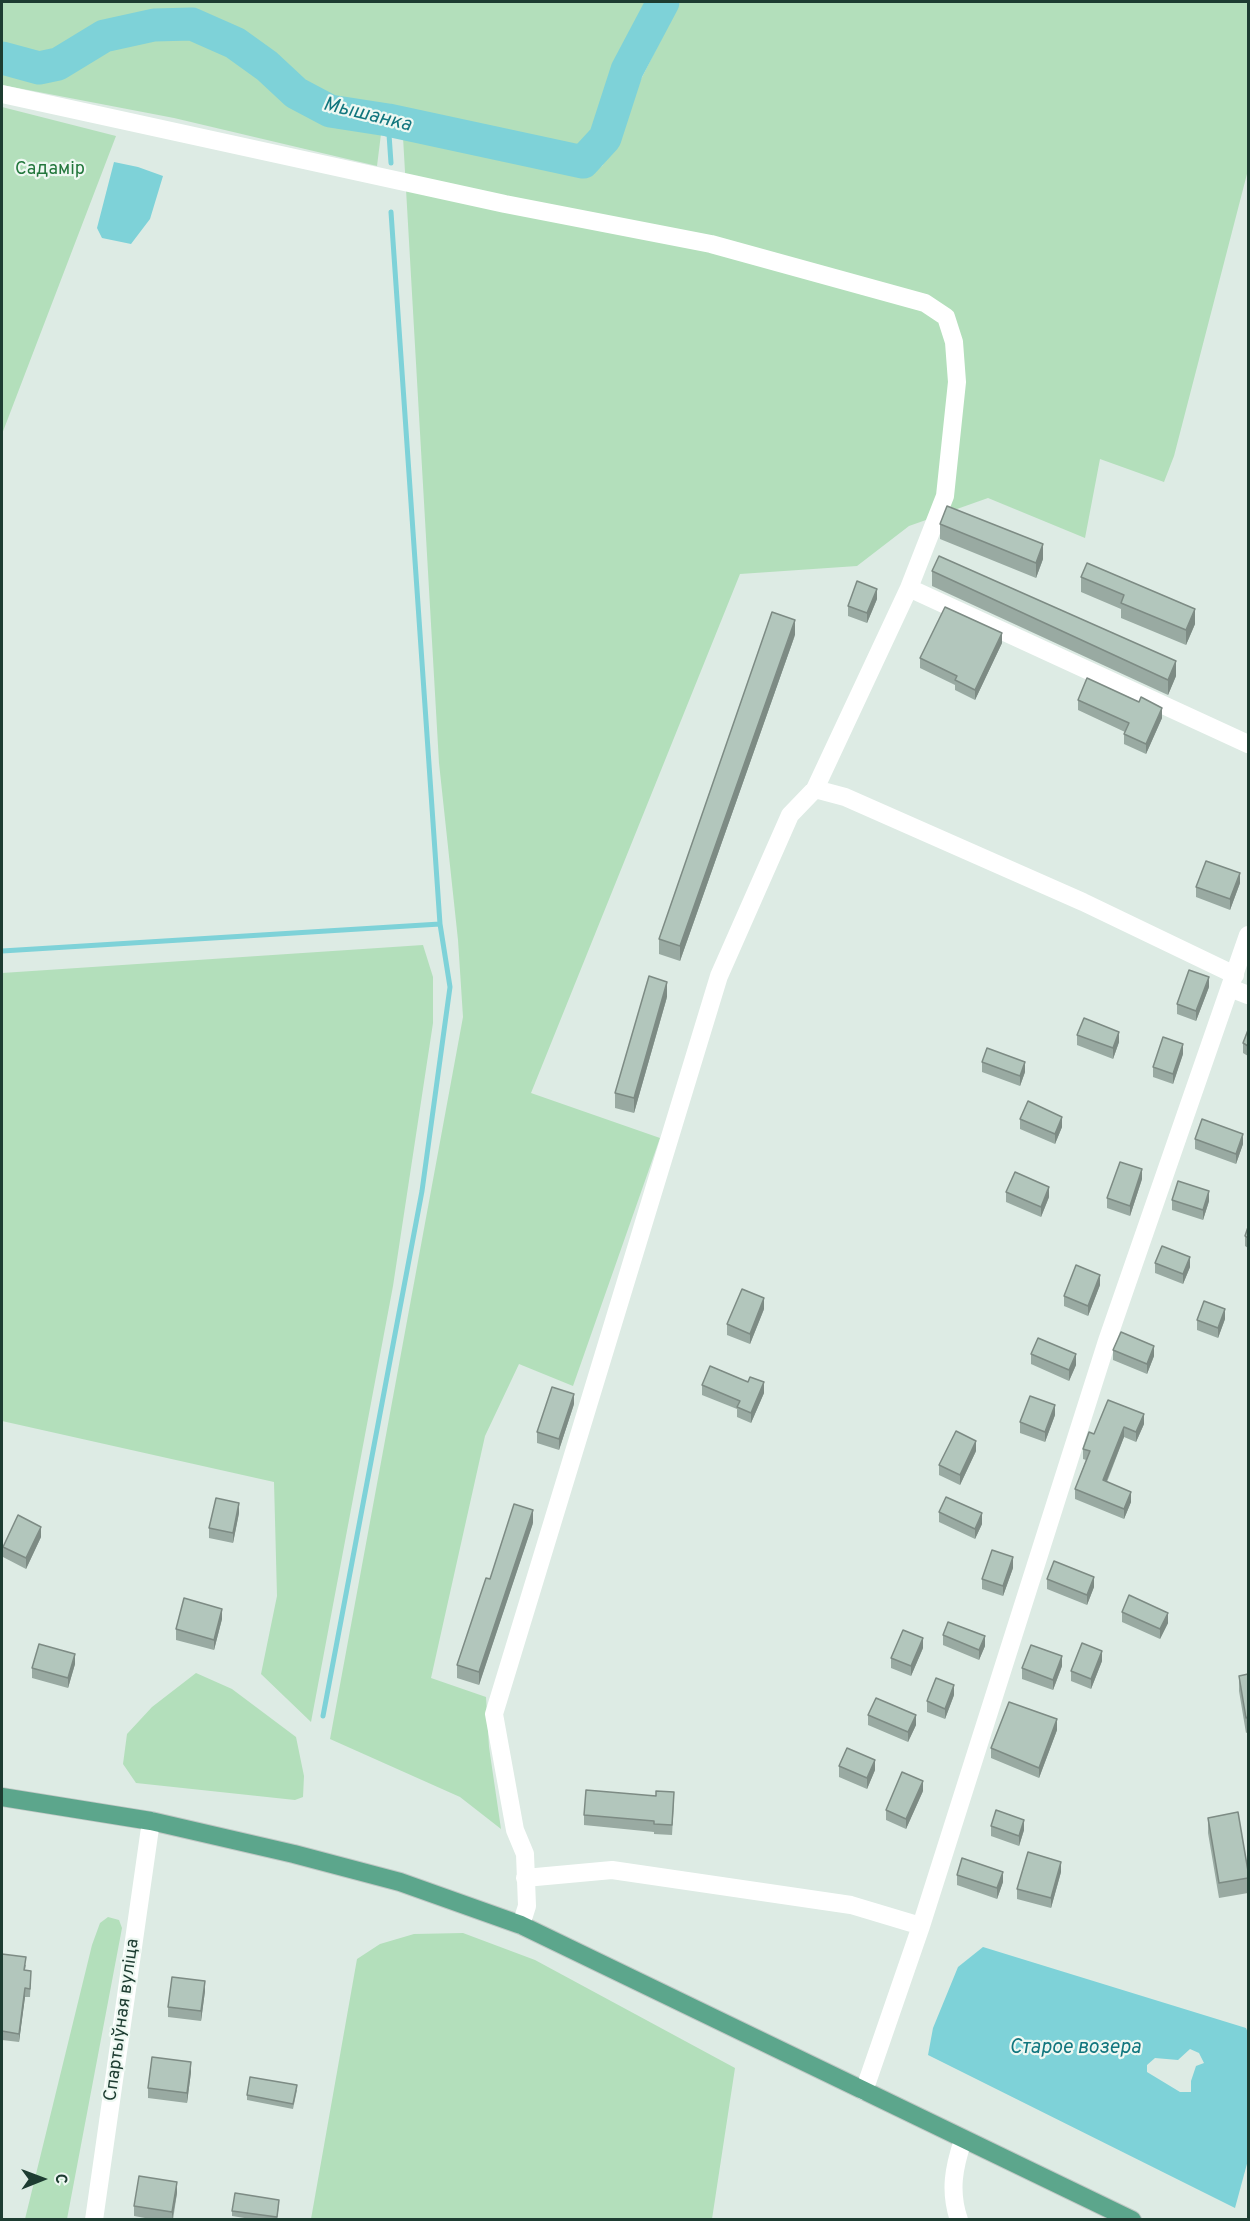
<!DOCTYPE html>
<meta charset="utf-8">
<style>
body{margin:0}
#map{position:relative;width:1250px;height:2221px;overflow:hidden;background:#ddebe4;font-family:Overpass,sans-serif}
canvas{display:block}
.frame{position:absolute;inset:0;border:3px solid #1d3c31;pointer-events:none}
.north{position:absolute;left:12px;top:2149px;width:60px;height:60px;-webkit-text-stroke:4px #eef8f2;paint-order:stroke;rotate:89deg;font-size:16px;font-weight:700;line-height:24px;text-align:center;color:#1d3c31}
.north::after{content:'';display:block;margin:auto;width:21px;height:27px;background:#1d3c31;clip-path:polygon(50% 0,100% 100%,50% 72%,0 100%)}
</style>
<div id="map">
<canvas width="1250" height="2221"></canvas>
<div class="frame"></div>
<div class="north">С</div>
</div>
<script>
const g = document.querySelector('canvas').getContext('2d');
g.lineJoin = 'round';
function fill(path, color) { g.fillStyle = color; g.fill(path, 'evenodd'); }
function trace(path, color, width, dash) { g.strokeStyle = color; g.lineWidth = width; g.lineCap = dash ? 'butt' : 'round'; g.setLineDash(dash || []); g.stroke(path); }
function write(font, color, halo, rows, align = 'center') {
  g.font = font + ' Overpass,sans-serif'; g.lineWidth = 4.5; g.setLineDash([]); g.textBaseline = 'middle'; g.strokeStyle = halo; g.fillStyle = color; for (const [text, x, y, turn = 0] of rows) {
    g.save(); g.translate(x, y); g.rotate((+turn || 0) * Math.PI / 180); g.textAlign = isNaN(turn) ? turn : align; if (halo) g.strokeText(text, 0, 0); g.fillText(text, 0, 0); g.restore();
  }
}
fill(new Path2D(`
 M 2,2 L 650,2 L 630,40 L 612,93 L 592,137 L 579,148 L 568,150 L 390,110 L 341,103 L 314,93 L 290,75 L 263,48 L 228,30 L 196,16 L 169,12 L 111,24 L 83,35 L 55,55 L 36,56 L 2,45 Z
 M 680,2 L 1248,2 L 1248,170 L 1174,456 L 1164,482 L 1100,459 L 1085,538 L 988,498 L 909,526 L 857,566 L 740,574 L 531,1093 L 660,1138 L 573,1386 L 519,1364 L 485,1436 L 431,1678 L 486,1697 L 489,1747 L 501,1829 L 460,1797 L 330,1739 L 463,1017 L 458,940 L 439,763 L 403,137 L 578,175 L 602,166 L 620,140 L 634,93 Z
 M 173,35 L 207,41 L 248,65 L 286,101 L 321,120 L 370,129 L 381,134 L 377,166 L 174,118 L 2,85 L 2,72 L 40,75 L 70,70 L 129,40 Z
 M 2,107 L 116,136 L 2,434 Z
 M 423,945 L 433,977 L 433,1023 L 393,1286 L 311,1722 L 261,1674 L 277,1596 L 274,1482 L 2,1421 L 2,973 Z
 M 196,1673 L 232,1689 L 296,1737 L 304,1776 L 303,1797 L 295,1800 L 136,1783 L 123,1764 L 127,1734 L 152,1707 Z
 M 108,1917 L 119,1920 L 122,1928 L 67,2219 L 25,2219 L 92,1945 L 100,1923 Z
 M 463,1933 L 535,1960 L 735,2068 L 712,2219 L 311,2219 L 357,1959 L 380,1944 L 414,1934 Z`), '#b3dfbb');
fill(new Path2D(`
 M 114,162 L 138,167 L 163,176 L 150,219 L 131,244 L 102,238 L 97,228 Z
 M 983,1947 L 1246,2028 L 1248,2033 L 1248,2160 L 1235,2208 L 928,2055 L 933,2028 L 958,1967 ZM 1190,2049 L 1199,2053 L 1204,2063 L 1196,2066 L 1191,2081 L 1191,2092 L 1180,2092 L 1147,2072 L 1147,2065 L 1155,2058 L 1178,2060 Z`), '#7ed2d8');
trace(new Path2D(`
 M 388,120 L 391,163
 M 2,951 L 440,924
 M 323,1716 L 422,1191 L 450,987 L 440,924 L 391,212`), '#7ed2d8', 5);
trace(new Path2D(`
 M 2,58 L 39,68 L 58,64 L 104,36 L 154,25 L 192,24 L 235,43 L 267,66 L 296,93 L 330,111 L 388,120 L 583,162 L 605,138 L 627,70 L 663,2`), '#7ed2d8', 33);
const major = new Path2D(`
 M 2,1797 L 151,1821 L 294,1854 L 400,1882 L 521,1925 L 1132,2220`);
trace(major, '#c0c8c5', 20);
trace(new Path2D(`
 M 2,94 L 505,204 L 711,244 L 925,303 L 946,317 L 954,342 L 957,382 L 945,496 L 909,588
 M 815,789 L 845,797 L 1083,902 L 1235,975
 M 1230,988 L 1248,995
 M 525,1878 L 612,1870 L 851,1905 L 921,1926
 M 521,1925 L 527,1906 L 525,1854 L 515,1830 L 494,1714 L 719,976 L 790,815 L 815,789 L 909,588 L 1248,744
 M 864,2091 L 921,1926 L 1107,1341 L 1248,935
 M 94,2220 L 151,1821
 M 959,2220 C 949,2191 954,2167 963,2140`), '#fff', 18);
trace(major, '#5ca68c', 18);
fill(new Path2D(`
 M 940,524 L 1043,559 L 1036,578 L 940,539 Z
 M 932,571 L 1176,676 L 1168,695 L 932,586 Z
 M 1081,577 L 1195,624 L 1186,645 L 1121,618 L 1121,609 L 1081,592 Z
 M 877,599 L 867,623 L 848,616 L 848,606 Z
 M 795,635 L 680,961 L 659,954 L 659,939 Z
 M 1002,643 L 975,700 L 955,690 L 955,685 L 920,668 L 920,658 Z
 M 1078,700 L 1139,702 L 1162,718 L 1146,754 L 1124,744 L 1124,734 L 1125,732 L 1078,710 Z
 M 1240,883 L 1230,910 L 1196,897 L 1196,887 Z
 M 1209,987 L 1196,1021 L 1177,1014 L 1177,1004 Z
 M 667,997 L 634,1113 L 615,1108 L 615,1093 Z
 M 1248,1030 L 1248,1056 L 1243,1053 L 1243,1043 Z
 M 1077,1035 L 1119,1042 L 1113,1059 L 1077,1045 Z
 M 1183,1054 L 1173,1084 L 1153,1077 L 1153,1067 Z
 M 982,1062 L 1025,1072 L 1020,1086 L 982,1072 Z
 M 1020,1119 L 1062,1127 L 1055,1144 L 1020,1129 Z
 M 1195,1139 L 1243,1144 L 1236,1164 L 1195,1149 Z
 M 1142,1179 L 1130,1216 L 1107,1208 L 1107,1198 Z
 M 1006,1192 L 1049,1197 L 1041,1217 L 1006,1202 Z
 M 1172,1200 L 1209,1201 L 1203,1220 L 1172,1210 Z
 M 1248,1227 L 1248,1248 L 1245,1246 L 1245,1236 Z
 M 1155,1263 L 1190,1267 L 1183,1284 L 1155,1273 Z
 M 1100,1285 L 1088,1316 L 1064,1306 L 1064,1296 Z
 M 764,1309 L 750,1344 L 727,1335 L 727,1324 Z
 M 1225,1319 L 1218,1338 L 1197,1330 L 1197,1320 Z
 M 1113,1350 L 1154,1356 L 1147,1374 L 1113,1360 Z
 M 1031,1354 L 1076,1365 L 1069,1381 L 1031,1364 Z
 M 702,1385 L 764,1393 L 751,1423 L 737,1417 L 737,1409 L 702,1395 Z
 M 1108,1400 L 1144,1424 L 1136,1442 L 1124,1437 L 1107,1482 L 1131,1502 L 1124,1519 L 1075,1499 L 1075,1489 L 1086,1460 L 1083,1459 L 1083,1449 L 1094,1434 Z
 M 574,1404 L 559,1450 L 537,1443 L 537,1432 Z
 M 1055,1415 L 1045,1442 L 1020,1433 L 1020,1422 Z
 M 976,1451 L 960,1485 L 939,1475 L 939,1465 Z
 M 939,1512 L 982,1524 L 975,1539 L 939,1522 Z
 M 239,1513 L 233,1543 L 209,1538 L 209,1528 Z
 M 533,1523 L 479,1685 L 457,1678 L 457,1665 L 490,1579 Z
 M 41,1537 L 26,1569 L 3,1557 L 3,1547 Z
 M 1013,1568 L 1003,1596 L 982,1589 L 982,1579 Z
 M 1047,1579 L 1094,1587 L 1087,1605 L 1047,1589 Z
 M 1122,1612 L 1168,1623 L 1160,1639 L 1122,1622 Z
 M 222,1619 L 214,1650 L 176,1640 L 176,1629 Z
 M 943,1635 L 985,1646 L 979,1660 L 943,1645 Z
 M 923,1648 L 911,1676 L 891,1668 L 891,1658 Z
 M 1102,1661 L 1091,1689 L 1071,1681 L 1071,1671 Z
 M 75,1664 L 68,1688 L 32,1678 L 32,1668 Z
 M 1062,1666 L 1053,1690 L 1022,1679 L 1022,1668 Z
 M 1248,1674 L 1248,1732 L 1246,1733 L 1239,1691 L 1239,1676 Z
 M 954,1695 L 945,1719 L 927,1712 L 927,1701 Z
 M 868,1715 L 916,1725 L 908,1742 L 868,1725 Z
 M 1057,1730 L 1039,1778 L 991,1758 L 991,1748 Z
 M 839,1766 L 875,1770 L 867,1789 L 839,1777 Z
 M 923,1791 L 906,1829 L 886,1820 L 886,1810 Z
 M 674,1802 L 672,1835 L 654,1834 L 654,1832 L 584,1825 L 584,1815 Z
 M 1208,1818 L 1248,1871 L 1248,1893 L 1219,1898 L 1208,1833 Z
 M 991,1826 L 1024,1830 L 1019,1846 L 991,1836 Z
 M 1061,1872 L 1051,1908 L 1017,1899 L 1017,1889 Z
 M 957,1875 L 1003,1882 L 997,1899 L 957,1885 Z
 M 2,1954 L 26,1965 L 25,1970 L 31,1979 L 30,1997 L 25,1997 L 19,2042 L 2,2040 Z
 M 205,1991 L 201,2021 L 168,2017 L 168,2007 Z
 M 191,2072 L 187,2103 L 148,2098 L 148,2088 Z
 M 297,2090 L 293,2109 L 247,2100 L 247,2095 Z
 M 177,2193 L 173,2220 L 156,2220 L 134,2216 L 134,2206 Z
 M 279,2205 L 277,2220 L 257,2220 L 232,2216 L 232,2211 Z`), '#99aaa2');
fill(new Path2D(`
 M 1043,544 L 1043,559 L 1036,578 L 1036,563 Z
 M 877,589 L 877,599 L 867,623 L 867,613 Z
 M 1195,609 L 1195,624 L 1186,645 L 1186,630 Z
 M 795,620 L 795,635 L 680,961 L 680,946 Z
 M 1002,633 L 1002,643 L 975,700 L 975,690 Z
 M 1176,661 L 1176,676 L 1168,695 L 1168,680 Z
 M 1162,708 L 1162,718 L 1146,754 L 1146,744 Z
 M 1240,873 L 1240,883 L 1230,910 L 1230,899 Z
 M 1209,977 L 1209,987 L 1196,1021 L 1196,1011 Z
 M 667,982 L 667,997 L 634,1113 L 634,1098 Z
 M 1119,1032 L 1119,1042 L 1113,1059 L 1113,1048 Z
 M 1183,1044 L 1183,1054 L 1173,1084 L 1173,1074 Z
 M 1025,1062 L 1025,1072 L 1020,1086 L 1020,1076 Z
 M 1062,1117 L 1062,1127 L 1055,1144 L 1055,1134 Z
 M 1243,1134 L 1243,1144 L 1236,1164 L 1236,1154 Z
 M 1142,1169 L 1142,1179 L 1130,1216 L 1130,1206 Z
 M 1049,1187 L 1049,1197 L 1041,1217 L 1041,1207 Z
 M 1209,1191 L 1209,1201 L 1203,1220 L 1203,1210 Z
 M 1190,1257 L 1190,1267 L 1183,1284 L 1183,1274 Z
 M 1100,1275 L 1100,1285 L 1088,1316 L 1088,1306 Z
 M 764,1298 L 764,1309 L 750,1344 L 750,1334 Z
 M 1225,1309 L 1225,1319 L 1218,1338 L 1218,1328 Z
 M 1154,1346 L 1154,1356 L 1147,1374 L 1147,1364 Z
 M 1076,1354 L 1076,1365 L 1069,1381 L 1069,1370 Z
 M 764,1382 L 764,1393 L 751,1423 L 751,1413 Z
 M 574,1394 L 574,1404 L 559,1450 L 559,1439 Z
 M 1055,1405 L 1055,1415 L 1045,1442 L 1045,1432 Z
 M 1144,1414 L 1144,1424 L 1136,1442 L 1136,1432 Z
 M 1124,1427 L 1124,1437 L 1103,1490 L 1103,1480 Z
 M 976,1441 L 976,1451 L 960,1485 L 960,1475 Z
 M 1131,1492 L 1131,1502 L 1124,1519 L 1124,1509 Z
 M 239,1503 L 239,1513 L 233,1543 L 233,1533 Z
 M 533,1510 L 533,1523 L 479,1685 L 479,1672 Z
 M 982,1513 L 982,1524 L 975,1539 L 975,1529 Z
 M 41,1527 L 41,1537 L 26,1569 L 26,1558 Z
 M 1013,1557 L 1013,1568 L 1003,1596 L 1003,1586 Z
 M 1094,1577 L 1094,1587 L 1087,1605 L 1087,1595 Z
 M 222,1609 L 222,1619 L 214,1650 L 214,1640 Z
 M 1168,1613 L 1168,1623 L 1160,1639 L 1160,1629 Z
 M 985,1636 L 985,1646 L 979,1660 L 979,1650 Z
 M 923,1638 L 923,1648 L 911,1676 L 911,1666 Z
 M 1102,1651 L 1102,1661 L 1091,1689 L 1091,1679 Z
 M 75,1654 L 75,1664 L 68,1688 L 68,1678 Z
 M 1062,1656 L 1062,1666 L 1053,1690 L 1053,1680 Z
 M 954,1685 L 954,1695 L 945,1719 L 945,1709 Z
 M 916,1715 L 916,1725 L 908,1742 L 908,1732 Z
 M 1057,1719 L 1057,1730 L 1039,1778 L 1039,1768 Z
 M 875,1760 L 875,1770 L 867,1789 L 867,1778 Z
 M 923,1781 L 923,1791 L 906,1829 L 906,1819 Z
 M 1024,1820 L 1024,1830 L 1019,1846 L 1019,1836 Z
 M 1061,1862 L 1061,1872 L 1051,1908 L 1051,1898 Z
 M 1003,1872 L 1003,1882 L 997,1899 L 997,1888 Z
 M 205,1981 L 205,1991 L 201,2021 L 201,2011 Z
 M 25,1988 L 25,1997 L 19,2042 L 19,2034 Z
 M 191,2062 L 191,2072 L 187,2103 L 187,2093 Z
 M 177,2182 L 177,2193 L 172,2220 L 172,2212 Z`), '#7d8b84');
const building = new Path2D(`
 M 947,506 L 1043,544 L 1036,563 L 940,524 Z
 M 939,556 L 1176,661 L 1168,680 L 932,571 Z
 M 1087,563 L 1195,609 L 1186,630 L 1121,603 L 1124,595 L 1081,577 Z
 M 857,581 L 877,589 L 867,613 L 848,606 Z
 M 945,607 L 1002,633 L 975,690 L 955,680 L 957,676 L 920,658 Z
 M 772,612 L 795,620 L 680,946 L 659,939 Z
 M 1087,678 L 1139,702 L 1141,697 L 1162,708 L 1146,744 L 1124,734 L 1129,723 L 1078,700 Z
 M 1206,861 L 1240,873 L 1230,899 L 1196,887 Z
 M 1189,970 L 1209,977 L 1196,1011 L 1177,1004 Z
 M 649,976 L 667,982 L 634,1098 L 615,1093 Z
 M 1084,1018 L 1119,1032 L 1113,1048 L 1077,1035 Z
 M 1248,1030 L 1248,1046 L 1243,1043 Z
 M 1163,1037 L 1183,1044 L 1173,1074 L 1153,1067 Z
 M 987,1048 L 1025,1062 L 1020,1076 L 982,1062 Z
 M 1028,1101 L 1062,1117 L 1055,1134 L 1020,1119 Z
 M 1202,1119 L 1243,1134 L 1236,1154 L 1195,1139 Z
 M 1120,1162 L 1142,1169 L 1130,1206 L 1107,1198 Z
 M 1015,1172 L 1049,1187 L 1041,1207 L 1006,1192 Z
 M 1178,1181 L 1209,1191 L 1203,1210 L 1172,1200 Z
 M 1248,1227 L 1248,1238 L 1245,1236 Z
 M 1162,1246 L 1190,1257 L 1183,1274 L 1155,1263 Z
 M 1076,1265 L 1100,1275 L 1088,1306 L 1064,1296 Z
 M 742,1289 L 764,1298 L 750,1334 L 727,1324 Z
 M 1204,1301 L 1225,1309 L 1218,1328 L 1197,1320 Z
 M 1121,1332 L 1154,1346 L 1147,1364 L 1113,1350 Z
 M 1038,1338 L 1076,1354 L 1069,1370 L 1031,1354 Z
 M 710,1366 L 748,1382 L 750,1377 L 764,1382 L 751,1413 L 737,1407 L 740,1401 L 702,1385 Z
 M 552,1387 L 574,1394 L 559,1439 L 537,1432 Z
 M 1030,1396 L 1055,1405 L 1045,1432 L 1020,1422 Z
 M 1108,1400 L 1144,1414 L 1136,1432 L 1124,1427 L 1103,1480 L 1131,1492 L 1124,1509 L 1075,1489 L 1090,1451 L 1083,1449 L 1089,1432 L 1094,1434 Z
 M 956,1431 L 976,1441 L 960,1475 L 939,1465 Z
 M 946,1497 L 982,1513 L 975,1529 L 939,1512 Z
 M 216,1498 L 239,1503 L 233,1533 L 209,1528 Z
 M 514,1504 L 533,1510 L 479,1672 L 457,1665 L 486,1578 L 490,1579 Z
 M 18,1515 L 41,1527 L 26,1558 L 3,1547 Z
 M 992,1550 L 1013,1557 L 1003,1586 L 982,1579 Z
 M 1054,1561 L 1094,1577 L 1087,1595 L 1047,1579 Z
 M 1129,1595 L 1168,1613 L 1160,1629 L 1122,1612 Z
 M 184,1598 L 222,1609 L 214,1640 L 176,1629 Z
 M 948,1622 L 985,1636 L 979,1650 L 943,1635 Z
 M 903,1630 L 923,1638 L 911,1666 L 891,1658 Z
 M 1082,1643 L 1102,1651 L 1091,1679 L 1071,1671 Z
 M 39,1644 L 75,1654 L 68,1678 L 32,1668 Z
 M 1031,1645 L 1062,1656 L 1053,1680 L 1022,1668 Z
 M 1248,1674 L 1248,1717 L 1246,1718 L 1239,1676 Z
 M 936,1678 L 954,1685 L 945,1709 L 927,1701 Z
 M 876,1698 L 916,1715 L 908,1732 L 868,1715 Z
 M 1009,1702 L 1057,1719 L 1039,1768 L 991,1748 Z
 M 847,1748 L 875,1760 L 867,1778 L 839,1766 Z
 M 902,1772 L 923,1781 L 906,1819 L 886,1810 Z
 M 586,1790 L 656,1796 L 656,1791 L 674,1792 L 672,1825 L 654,1824 L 654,1821 L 584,1815 Z
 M 996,1810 L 1024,1820 L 1019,1836 L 991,1826 Z
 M 1238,1812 L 1248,1871 L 1248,1878 L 1219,1883 L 1208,1818 Z
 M 1028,1852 L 1061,1862 L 1051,1898 L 1017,1889 Z
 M 962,1858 L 1003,1872 L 997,1888 L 957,1875 Z
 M 2,1954 L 26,1957 L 24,1970 L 31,1971 L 30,1989 L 25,1988 L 19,2034 L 2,2031 Z
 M 172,1977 L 205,1981 L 201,2011 L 168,2007 Z
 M 152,2057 L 191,2062 L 187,2093 L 148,2088 Z
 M 250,2077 L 297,2085 L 293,2104 L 247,2095 Z
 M 139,2176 L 177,2182 L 172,2212 L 134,2206 Z
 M 235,2193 L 279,2200 L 277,2217 L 232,2211 Z`);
fill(building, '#b2c6bc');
trace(building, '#7d8b84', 1.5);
write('18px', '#23773c', '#eef8f2', [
 ["Садамір",50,170]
]);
write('18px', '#1d3c31', '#eef8f2', [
 ["Спартыўная вуліца",123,2020,-82]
]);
write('italic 20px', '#11767e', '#eef8f2', [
 ["Мышанка",367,116,14],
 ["Старое возера",1075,2049]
]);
</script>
